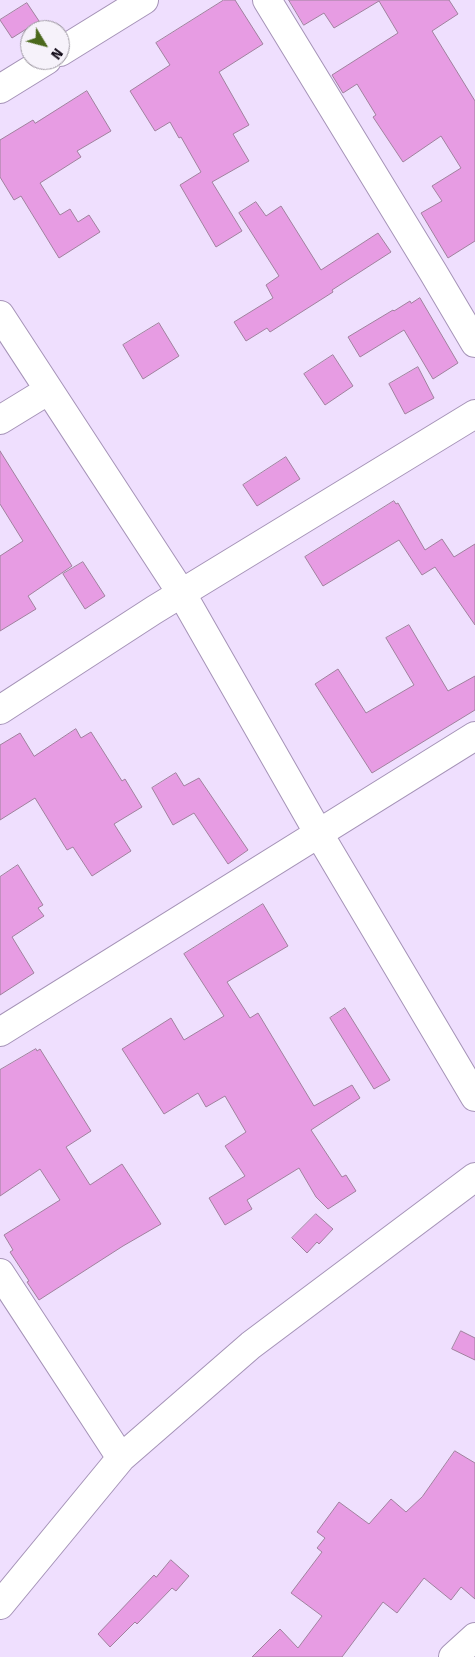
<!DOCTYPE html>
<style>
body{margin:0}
#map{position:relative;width:475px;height:1657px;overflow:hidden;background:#efdffe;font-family:"Fira Sans",sans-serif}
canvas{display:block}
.north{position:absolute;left:20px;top:20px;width:50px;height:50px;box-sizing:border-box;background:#f6f2fa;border:1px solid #9a949e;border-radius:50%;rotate:127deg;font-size:14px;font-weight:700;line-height:20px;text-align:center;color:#0f0815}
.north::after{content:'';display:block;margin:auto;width:18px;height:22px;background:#4b681c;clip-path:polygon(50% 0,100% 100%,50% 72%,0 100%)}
</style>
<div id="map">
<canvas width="475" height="1657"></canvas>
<div class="north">N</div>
</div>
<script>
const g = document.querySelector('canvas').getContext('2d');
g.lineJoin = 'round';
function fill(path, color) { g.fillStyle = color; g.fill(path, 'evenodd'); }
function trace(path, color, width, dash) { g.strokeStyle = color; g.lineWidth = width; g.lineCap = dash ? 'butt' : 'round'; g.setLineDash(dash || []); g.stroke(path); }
const building = new Path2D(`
 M 224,0 L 235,0 L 263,44 L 219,72 L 249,125 L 233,134 L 249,161 L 212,182 L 242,231 L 216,247 L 180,185 L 201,172 L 181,137 L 179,138 L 170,122 L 155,131 L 130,91 L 170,65 L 156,43 Z
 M 289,0 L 449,0 L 458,14 L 432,31 L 475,101 L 475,241 L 448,258 L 421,213 L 442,201 L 432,186 L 461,168 L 441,136 L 403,162 L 373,117 L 376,115 L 357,84 L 343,93 L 332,75 L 398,33 L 379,1 L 334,28 L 324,13 L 304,25 Z
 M 27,3 L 39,21 L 12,38 L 0,20 Z
 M 87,91 L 111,131 L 77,151 L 81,157 L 40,183 L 60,215 L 70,209 L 78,222 L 89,215 L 100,232 L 59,258 L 21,196 L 14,200 L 0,177 L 0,140 L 33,120 L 35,123 Z
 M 256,202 L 266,216 L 281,206 L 321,270 L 378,233 L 391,252 L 332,290 L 333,292 L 270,332 L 267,328 L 246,341 L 234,322 L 273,298 L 266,285 L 279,276 L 239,213 Z
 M 420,298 L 458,363 L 433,379 L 404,330 L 360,357 L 348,337 L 393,310 L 394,311 L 410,301 L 411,303 Z
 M 159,323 L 179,356 L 143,379 L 123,345 Z
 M 333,355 L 353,386 L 325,405 L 304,374 Z
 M 418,367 L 434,398 L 405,414 L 389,384 Z
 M 0,451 L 72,566 L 28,596 L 36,609 L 0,631 L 0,556 L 23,541 L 0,504 Z
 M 286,457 L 300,479 L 257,506 L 243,485 Z
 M 394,501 L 396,504 L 398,503 L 425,550 L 442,539 L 454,557 L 475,544 L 475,625 L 435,567 L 422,575 L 399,540 L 323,586 L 305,557 Z
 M 83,562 L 105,596 L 85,609 L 63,574 Z
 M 409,625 L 448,691 L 475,676 L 475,710 L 372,773 L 315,684 L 338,669 L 366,713 L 414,685 L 386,638 Z
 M 76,729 L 81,738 L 91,732 L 122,781 L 125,779 L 142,807 L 114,824 L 131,851 L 92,876 L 73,847 L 67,850 L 35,798 L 0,820 L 0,745 L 20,733 L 34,756 Z
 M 176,773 L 184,786 L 199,778 L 248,850 L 228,864 L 194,813 L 173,825 L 152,788 Z
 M 18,865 L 43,905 L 38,908 L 44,916 L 12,937 L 34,973 L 0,995 L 0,877 Z
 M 263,904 L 288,946 L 227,982 L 250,1018 L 258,1013 L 314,1106 L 352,1085 L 360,1098 L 311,1130 L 342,1177 L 346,1175 L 356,1191 L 328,1209 L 316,1197 L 299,1168 L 247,1200 L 252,1209 L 225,1225 L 209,1198 L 245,1176 L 225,1146 L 246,1132 L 225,1096 L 206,1107 L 198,1093 L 164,1114 L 122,1049 L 171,1018 L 184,1040 L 224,1016 L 184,954 Z
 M 345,1008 L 390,1080 L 374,1089 L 330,1018 Z
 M 36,1049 L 37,1051 L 40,1049 L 91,1131 L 66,1147 L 90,1185 L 122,1164 L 161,1224 L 123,1246 L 39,1300 L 27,1282 L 29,1281 L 10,1252 L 13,1250 L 4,1235 L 60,1200 L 40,1169 L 0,1196 L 0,1070 Z
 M 316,1214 L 333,1229 L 319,1244 L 317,1242 L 307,1253 L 292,1238 Z
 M 461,1331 L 475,1338 L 475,1360 L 452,1349 Z
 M 455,1451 L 475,1463 L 475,1599 L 461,1587 L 451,1600 L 424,1578 L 397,1613 L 383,1602 L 342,1657 L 252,1657 L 280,1629 L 298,1648 L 322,1616 L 291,1593 L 322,1552 L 317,1548 L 325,1538 L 317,1532 L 339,1502 L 369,1524 L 391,1499 L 406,1512 L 422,1497 Z
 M 171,1560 L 189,1576 L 176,1591 L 172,1588 L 137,1624 L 135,1622 L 110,1647 L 98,1634 L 154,1575 L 156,1577 Z`);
fill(building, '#e79ce3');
trace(building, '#a0819e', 1);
const minor = new Path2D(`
 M 267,0 L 433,272 L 475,343
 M 60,52 L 144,0
 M 0,89 L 47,60
 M 0,315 L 182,594 L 319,834 L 475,1097
 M 0,420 L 49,390
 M 0,710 L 154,610 L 475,414
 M 0,1032 L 475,736
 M 0,1273 L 121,1458
 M 0,1605 L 121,1458 L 251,1345 L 475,1177
 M 453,1657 L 475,1637`);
trace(minor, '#a593b7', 30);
trace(minor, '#fff', 28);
</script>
